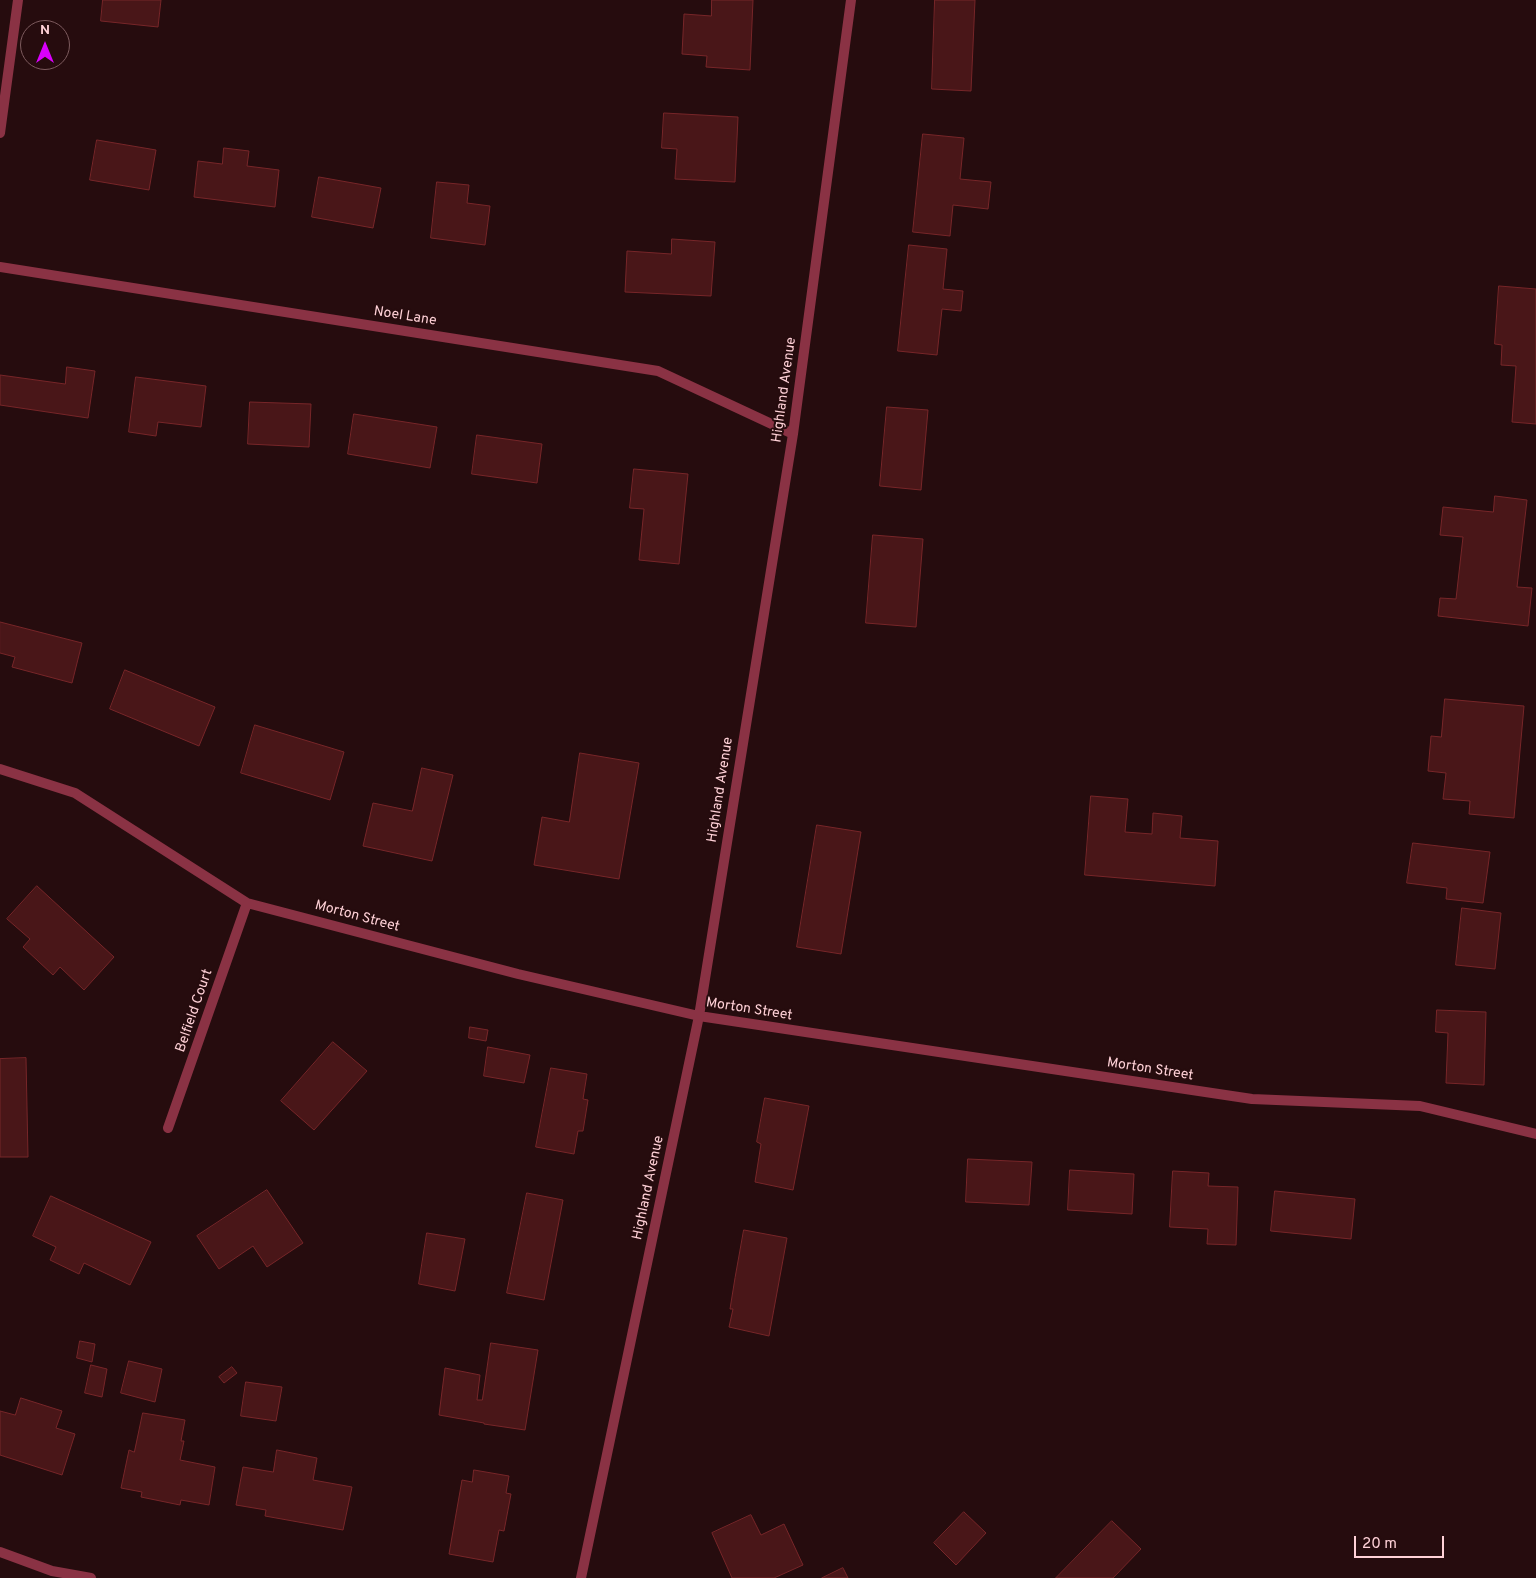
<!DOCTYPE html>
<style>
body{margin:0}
#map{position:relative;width:1536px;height:1578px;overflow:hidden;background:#260c0e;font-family:Overpass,sans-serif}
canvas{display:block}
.north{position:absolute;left:20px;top:20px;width:50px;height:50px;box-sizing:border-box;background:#260c0e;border:1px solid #7d5b5e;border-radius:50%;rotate:0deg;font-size:14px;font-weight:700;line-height:20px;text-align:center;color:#ffd1d7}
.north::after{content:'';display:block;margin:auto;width:18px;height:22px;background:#d900fc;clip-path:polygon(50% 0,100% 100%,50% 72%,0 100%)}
.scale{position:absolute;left:1354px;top:1536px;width:90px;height:22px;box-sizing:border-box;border:2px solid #ffd1d7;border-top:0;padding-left:6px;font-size:15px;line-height:18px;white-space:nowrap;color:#ffd1d7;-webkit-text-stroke:4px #260c0e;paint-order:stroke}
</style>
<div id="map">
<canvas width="1536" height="1578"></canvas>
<div class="north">N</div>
<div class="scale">20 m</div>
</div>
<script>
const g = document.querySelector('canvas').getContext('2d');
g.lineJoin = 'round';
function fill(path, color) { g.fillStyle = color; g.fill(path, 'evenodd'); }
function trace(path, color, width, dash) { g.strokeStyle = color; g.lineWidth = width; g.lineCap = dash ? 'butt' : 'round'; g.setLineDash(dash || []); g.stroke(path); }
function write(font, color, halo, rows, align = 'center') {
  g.font = font + ' Overpass,sans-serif'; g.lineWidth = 4; g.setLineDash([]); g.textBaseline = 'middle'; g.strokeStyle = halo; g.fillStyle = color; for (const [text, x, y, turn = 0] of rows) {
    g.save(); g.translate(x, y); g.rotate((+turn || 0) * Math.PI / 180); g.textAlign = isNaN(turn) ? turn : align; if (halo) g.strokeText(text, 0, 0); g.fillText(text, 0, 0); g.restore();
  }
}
const building = new Path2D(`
 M 103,0 L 161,0 L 158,27 L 101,21 Z
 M 712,0 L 753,0 L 750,70 L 706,67 L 707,56 L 682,54 L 684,14 L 711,16 Z
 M 935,0 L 975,0 L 971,91 L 932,89 Z
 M 664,113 L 738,117 L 735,182 L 675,179 L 677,149 L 662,148 Z
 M 923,134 L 964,138 L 960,179 L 991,182 L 988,209 L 953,205 L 950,236 L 913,232 Z
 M 97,140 L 156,150 L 149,190 L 90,180 Z
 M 224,148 L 249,151 L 247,166 L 279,170 L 275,207 L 194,197 L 198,161 L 222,164 Z
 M 319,177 L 381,188 L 373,228 L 312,217 Z
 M 437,182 L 469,185 L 467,203 L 490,206 L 485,245 L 431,238 Z
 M 672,239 L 715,242 L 711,296 L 625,292 L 627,251 L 671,254 Z
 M 909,245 L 947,249 L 943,289 L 963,291 L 961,311 L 942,309 L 937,355 L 898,351 Z
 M 1499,286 L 1536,289 L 1536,424 L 1512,422 L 1516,366 L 1501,365 L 1502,345 L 1495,344 Z
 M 67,367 L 95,371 L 88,418 L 0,405 L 0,375 L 65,384 Z
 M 136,377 L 206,386 L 201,427 L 158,422 L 156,436 L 129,432 Z
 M 250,402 L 311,404 L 309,447 L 248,444 Z
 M 887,407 L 928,410 L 921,490 L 880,486 Z
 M 354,414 L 437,427 L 430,468 L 348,454 Z
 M 477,435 L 542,444 L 537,483 L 472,474 Z
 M 634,469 L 688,474 L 679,564 L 639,560 L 644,509 L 630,508 Z
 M 1495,496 L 1527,500 L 1517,587 L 1532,588 L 1528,626 L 1438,616 L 1440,598 L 1456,599 L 1463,537 L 1440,535 L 1443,507 L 1493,512 Z
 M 873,535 L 923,539 L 916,627 L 866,623 Z
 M 0,622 L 82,643 L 72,683 L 12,667 L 15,657 L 0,653 Z
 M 125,670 L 215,707 L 199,746 L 110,709 Z
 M 1445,699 L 1524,706 L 1514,818 L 1469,814 L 1470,801 L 1443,799 L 1446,773 L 1428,771 L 1431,736 L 1441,737 Z
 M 255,725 L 344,752 L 330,800 L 241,773 Z
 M 580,753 L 639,763 L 619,879 L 534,865 L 542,817 L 569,822 Z
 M 422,768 L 453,775 L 432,861 L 363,846 L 373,803 L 412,811 Z
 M 1091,796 L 1128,799 L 1125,832 L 1152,834 L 1153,813 L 1182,816 L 1180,838 L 1218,841 L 1215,886 L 1085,875 Z
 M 817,825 L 861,832 L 841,954 L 797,947 Z
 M 1413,843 L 1490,852 L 1483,903 L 1446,899 L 1447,888 L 1407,883 Z
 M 37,886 L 114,957 L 84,990 L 60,967 L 53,975 L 23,947 L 30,939 L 7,919 Z
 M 1462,908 L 1501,913 L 1495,969 L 1456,965 Z
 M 1437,1010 L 1486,1012 L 1484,1085 L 1446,1083 L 1448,1033 L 1436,1032 Z
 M 470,1027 L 488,1030 L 486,1041 L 469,1038 Z
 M 333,1042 L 367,1071 L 314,1130 L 281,1101 Z
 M 488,1047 L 530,1055 L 524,1083 L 484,1076 Z
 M 26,1058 L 28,1157 L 0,1157 L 0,1059 Z
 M 551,1068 L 587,1074 L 583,1099 L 588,1100 L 583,1131 L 578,1131 L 574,1154 L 536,1147 Z
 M 765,1098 L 809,1106 L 793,1190 L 755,1182 L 761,1144 L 757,1142 Z
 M 968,1159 L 1032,1162 L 1029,1205 L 966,1202 Z
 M 1070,1170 L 1134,1174 L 1132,1214 L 1068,1210 Z
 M 1173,1171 L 1209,1173 L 1208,1186 L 1238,1187 L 1236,1245 L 1207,1244 L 1208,1229 L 1170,1227 Z
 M 267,1190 L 303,1243 L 267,1267 L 253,1246 L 219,1269 L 197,1236 Z
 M 1275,1191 L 1355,1199 L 1351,1239 L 1271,1231 Z
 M 527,1193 L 563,1200 L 544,1300 L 507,1293 Z
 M 51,1196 L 151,1242 L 130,1285 L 84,1263 L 79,1274 L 50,1260 L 56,1247 L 33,1236 Z
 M 744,1230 L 787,1238 L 769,1336 L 729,1327 L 733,1309 L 730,1309 L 735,1278 Z
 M 427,1233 L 465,1239 L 455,1291 L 419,1284 Z
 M 80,1341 L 95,1344 L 92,1362 L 77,1358 Z
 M 491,1343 L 538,1350 L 525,1430 L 484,1424 L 484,1423 L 439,1415 L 445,1368 L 480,1375 L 477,1400 L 482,1400 Z
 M 129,1361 L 162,1369 L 155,1402 L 121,1393 Z
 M 91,1365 L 107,1369 L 102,1397 L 85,1393 Z
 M 232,1367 L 237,1373 L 224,1383 L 219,1377 Z
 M 246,1382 L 282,1387 L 276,1421 L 241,1416 Z
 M 21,1398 L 62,1411 L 56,1428 L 75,1434 L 62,1475 L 0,1455 L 0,1411 L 15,1415 Z
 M 143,1413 L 185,1420 L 181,1441 L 184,1441 L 180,1460 L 215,1467 L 209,1505 L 181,1500 L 180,1505 L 141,1497 L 142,1492 L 121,1488 L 129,1450 L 134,1452 Z
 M 277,1450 L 317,1458 L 313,1480 L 352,1487 L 343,1530 L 265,1516 L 266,1510 L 236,1505 L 243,1467 L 273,1472 Z
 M 474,1470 L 509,1476 L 506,1493 L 511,1494 L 504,1531 L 499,1530 L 493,1562 L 449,1554 L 462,1480 L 472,1482 Z
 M 964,1512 L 986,1533 L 956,1565 L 934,1543 Z
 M 751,1515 L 761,1535 L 784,1524 L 803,1565 L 774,1578 L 732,1578 L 712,1533 Z
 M 1112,1521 L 1141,1549 L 1113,1578 L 1056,1578 Z
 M 843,1568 L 848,1578 L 822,1578 Z`);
fill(building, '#491618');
trace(building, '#772629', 1);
trace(new Path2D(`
 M 0,133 L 18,0
 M 0,267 L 658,371 L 793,434
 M 0,769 L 75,793 L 247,903 L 518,974 L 699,1016 L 1252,1099 L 1420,1106 L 1536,1134
 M 168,1128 L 247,903
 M 0,1552 L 52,1571 L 91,1578
 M 581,1578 L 699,1016 L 793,434 L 851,0`), '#8a3244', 10);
write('14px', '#ffd1d7', '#260c0e', [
 ["Noel Lane",405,317,9],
 ["Highland Avenue",785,390,-82],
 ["Highland Avenue",721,790,-81],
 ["Morton Street",357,917,15],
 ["Morton Street",749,1010,9],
 ["Belfield Court",195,1011,-71],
 ["Morton Street",1150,1070,9],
 ["Highland Avenue",649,1188,-78]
]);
</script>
